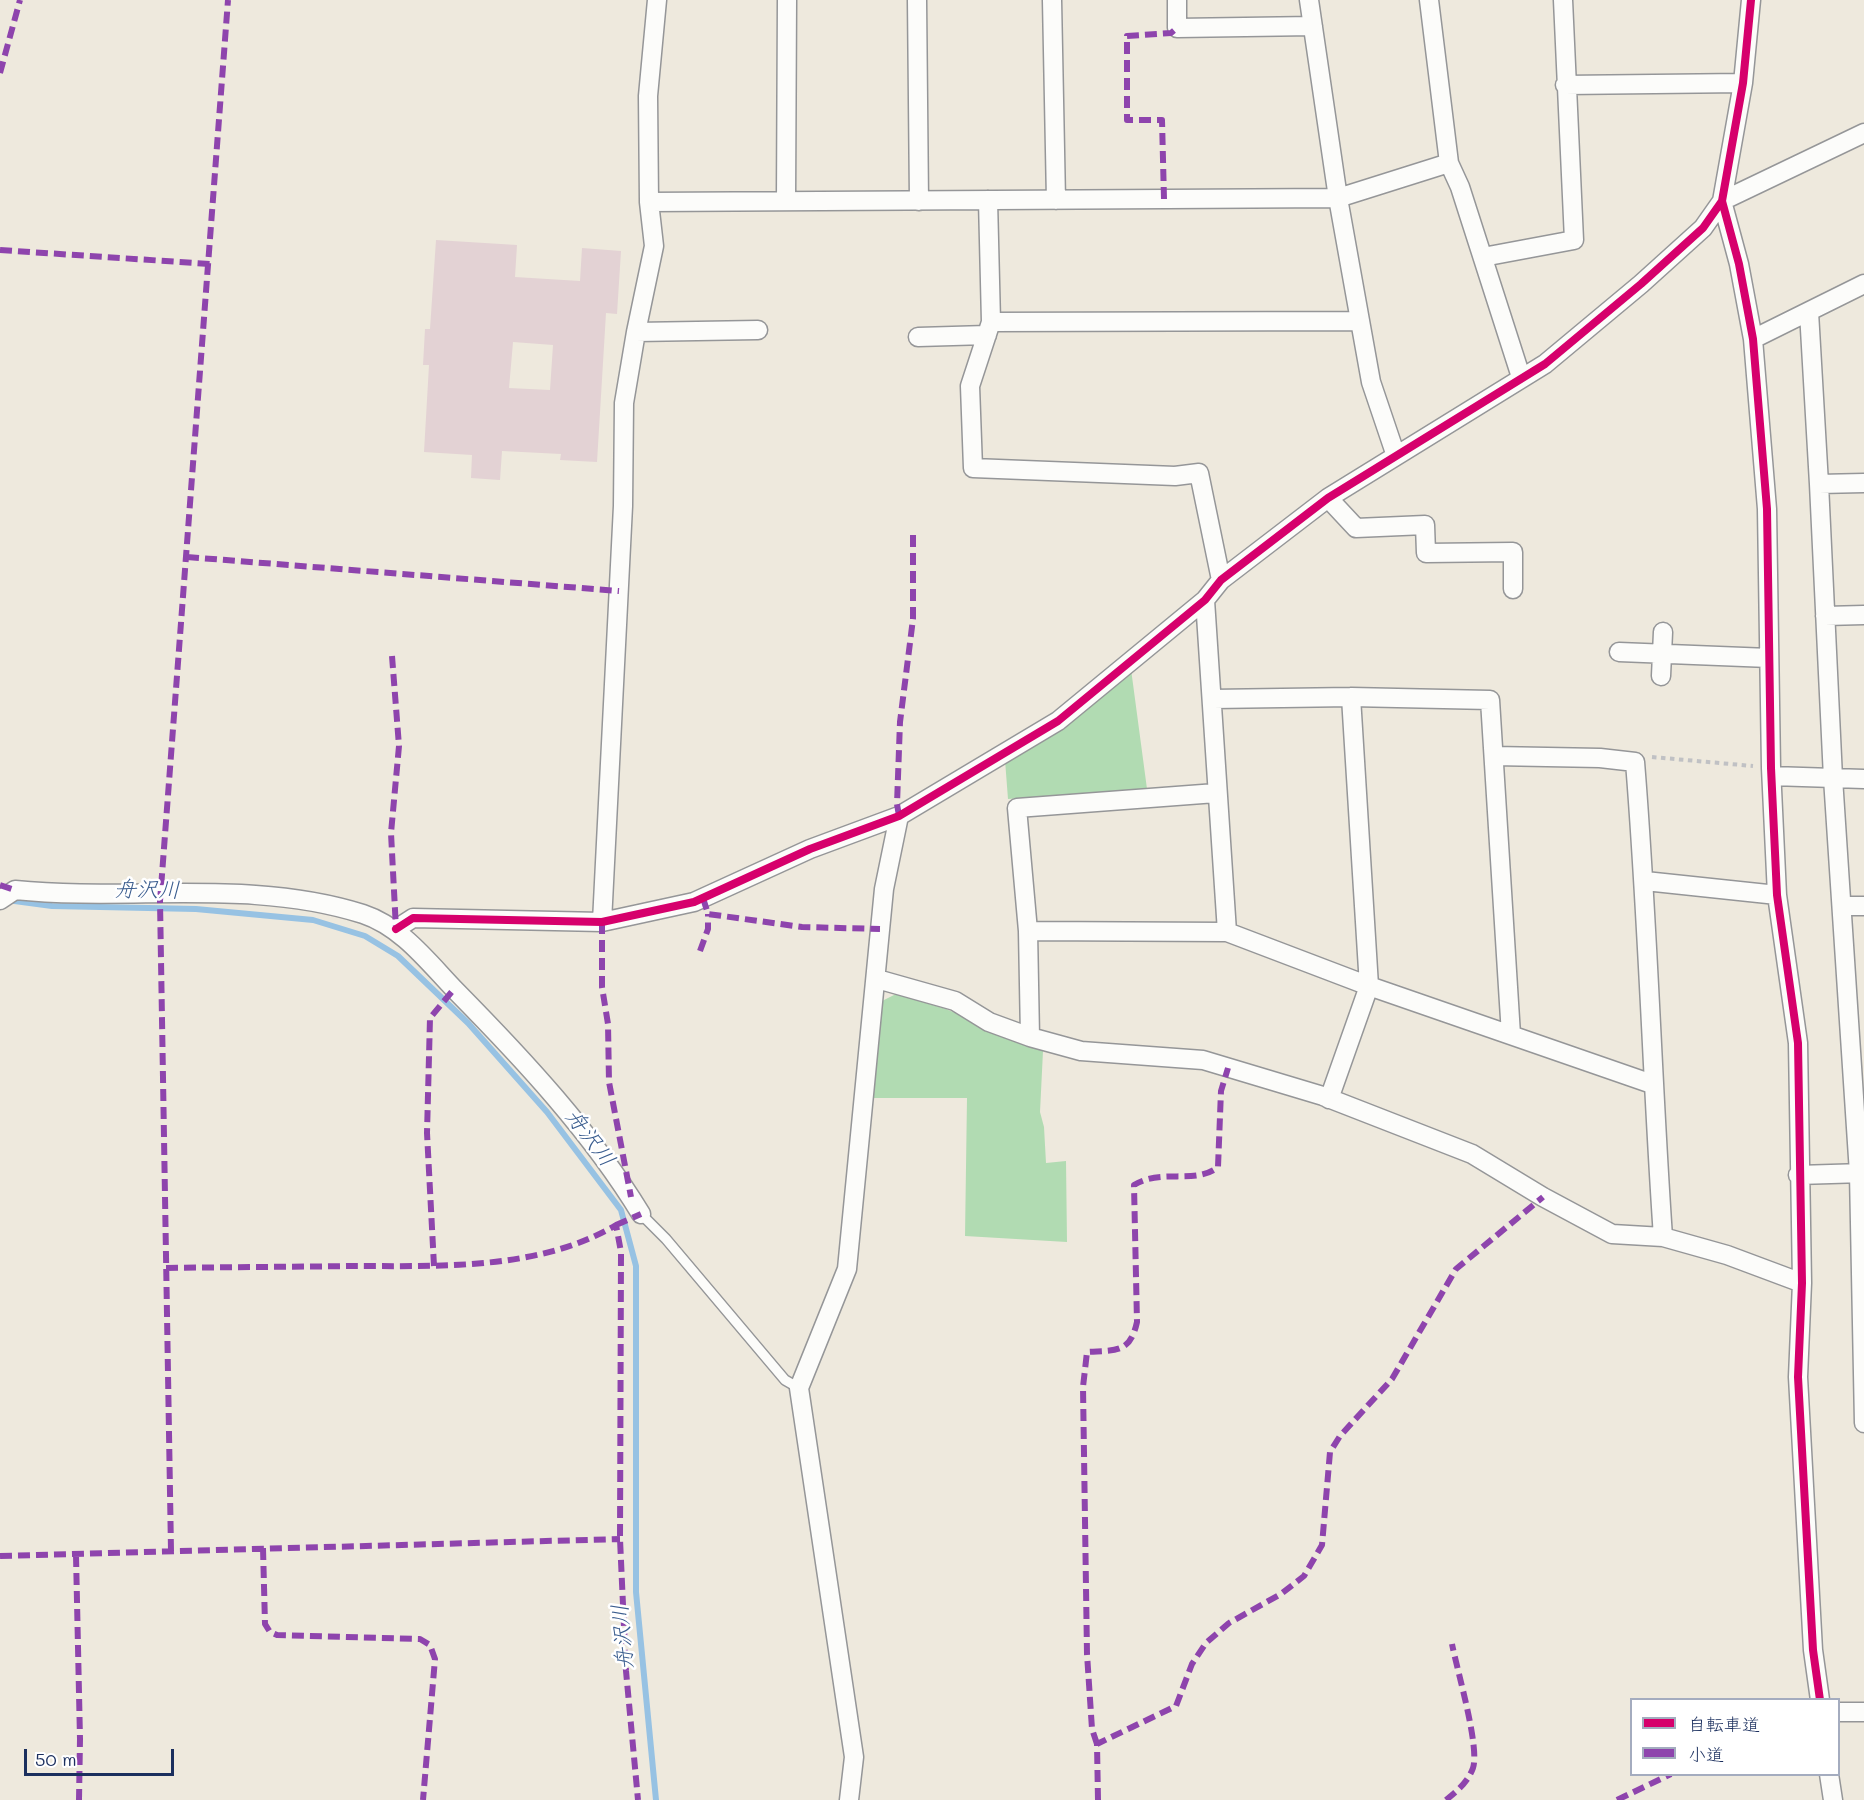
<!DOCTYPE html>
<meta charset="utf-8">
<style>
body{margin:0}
#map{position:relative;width:1864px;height:1800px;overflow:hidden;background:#eee9dd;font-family:Mali,"Klee One",sans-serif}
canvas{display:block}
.legend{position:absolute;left:1630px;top:1698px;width:210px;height:78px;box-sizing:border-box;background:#fff;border:2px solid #a4acbf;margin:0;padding:8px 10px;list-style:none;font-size:18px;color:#1b2f5e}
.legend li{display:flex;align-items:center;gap:12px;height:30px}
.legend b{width:30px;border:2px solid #a4acbf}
.scale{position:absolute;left:24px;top:1749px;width:150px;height:27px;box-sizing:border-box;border:3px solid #1b2f5e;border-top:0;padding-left:8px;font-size:18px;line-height:21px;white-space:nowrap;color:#1b2f5e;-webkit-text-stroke:4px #fff;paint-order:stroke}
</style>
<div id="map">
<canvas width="1864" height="1800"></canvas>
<ul class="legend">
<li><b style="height:8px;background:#d6006c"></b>自転車道</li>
<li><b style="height:8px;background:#8e44ad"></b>小道</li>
</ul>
<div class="scale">50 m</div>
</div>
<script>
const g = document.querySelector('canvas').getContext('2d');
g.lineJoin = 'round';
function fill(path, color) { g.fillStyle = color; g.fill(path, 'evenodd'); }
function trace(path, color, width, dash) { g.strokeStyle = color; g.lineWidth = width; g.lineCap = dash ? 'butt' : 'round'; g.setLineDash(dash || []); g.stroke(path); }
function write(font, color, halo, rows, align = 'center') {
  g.font = font + ' Mali,"Klee One",sans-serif'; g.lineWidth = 5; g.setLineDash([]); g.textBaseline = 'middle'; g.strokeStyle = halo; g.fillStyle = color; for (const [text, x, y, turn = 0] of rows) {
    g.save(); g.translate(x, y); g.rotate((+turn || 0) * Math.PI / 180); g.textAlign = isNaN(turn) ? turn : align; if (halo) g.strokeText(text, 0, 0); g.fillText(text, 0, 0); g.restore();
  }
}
fill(new Path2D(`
 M 1131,669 L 1147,789 L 1008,799 L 1005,760 Z
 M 896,994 L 946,1009 L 1043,1051 L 1040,1112 L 1044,1127 L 1046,1163 L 1066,1161 L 1067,1242 L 965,1236 L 967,1098 L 872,1098 L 882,1001 Z`), '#b1dbb2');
trace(new Path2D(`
 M 7,900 L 52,906 L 196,909 L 313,920 L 365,936 L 398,956 L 468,1023 L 547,1112 L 621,1210 L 636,1266 L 636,1592 L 656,1800`), '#97c2e3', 6);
fill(new Path2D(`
 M 436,240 L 517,245 L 515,277 L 580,281 L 582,248 L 621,251 L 617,314 L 606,313 L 597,462 L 560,460 L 561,454 L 502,451 L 500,480 L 471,478 L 472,455 L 424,452 L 429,365 L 423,365 L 425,329 L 430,329 ZM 513,342 L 553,345 L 550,390 L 509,388 Z`), '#e3d2d4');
const service = new Path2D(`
 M 641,1214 L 666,1239 L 785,1380 L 799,1388`);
const minor = new Path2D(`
 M 917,0 L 919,201
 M 1052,0 L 1056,200
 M 1177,0 L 1177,28 L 1313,26
 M 1309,0 L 1338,198 L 1371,382 L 1396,456
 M 1429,0 L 1449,163 L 1460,187 L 1521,377
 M 1565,85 L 1743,83
 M 988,200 L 991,322 L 1360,321
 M 786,201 L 787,0
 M 1722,201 L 1739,264 L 1753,339 L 1767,509 L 1771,768 L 1777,895 L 1798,1043 L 1802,1283 L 1798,1377 L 1813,1650 L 1820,1700
 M 1722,201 L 1864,133
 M 649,202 L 1338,198 L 1449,163
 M 1483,257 L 1574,240 L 1563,0
 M 1809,312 L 1819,484
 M 991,322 L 970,386 L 973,468 L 1175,476 L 1199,473 L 1221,580
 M 636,332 L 758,330
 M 918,337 L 987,335
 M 1753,339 L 1864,284
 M 1864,483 L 1819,484 L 1833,778 L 1859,1173 L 1864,1423
 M 1328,498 L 1356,528 L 1425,525 L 1426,553 L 1513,552 L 1513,589
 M 1205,600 L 1227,932
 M 1825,616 L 1864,615
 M 1619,652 L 1769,658
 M 1661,676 L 1663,632
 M 1213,699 L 1351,697 L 1490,700 L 1511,1035
 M 1494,756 L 1600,758 L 1635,762 C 1648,921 1652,1079 1663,1237
 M 1772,776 L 1864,779
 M 1645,881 L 1777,895
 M 0,900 L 15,890 C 130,902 250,878 363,914 C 402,927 428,962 456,991 C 524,1060 591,1132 641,1214
 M 1843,906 L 1864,906
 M 602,922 L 623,506 L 624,403 L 636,332 L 654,246 L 649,202 L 648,96 L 657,0
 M 396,929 L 413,918 L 602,922 L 694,902 L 810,849 L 899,816 L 1058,721 L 1205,600 L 1221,580 L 1328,498 L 1545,364 L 1641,284 L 1703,228 L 1722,201 L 1743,83 L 1751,0
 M 1028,931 L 1227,932 L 1369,986 L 1652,1084
 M 877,979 L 955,1001 L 989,1022 L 1030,1037 L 1081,1051 L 1203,1060 L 1323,1096 L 1472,1154 L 1543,1197 L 1612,1234 L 1663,1237 L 1727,1255 L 1802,1283
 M 1030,1037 L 1028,931 L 1017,808 L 1216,793
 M 1329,1099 L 1369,986 L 1351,697
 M 1798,1175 L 1864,1173
 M 1838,1712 L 1864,1712
 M 1829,1774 L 1833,1800
 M 849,1800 L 854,1757 L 799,1388 L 847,1269 L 884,889 L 899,816`);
trace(service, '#959698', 12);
trace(minor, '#959698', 21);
trace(new Path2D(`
 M 1652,757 L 1753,766`), '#c0c1c4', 4, [4.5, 4.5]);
trace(service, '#fcfcfa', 9);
trace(minor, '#fcfcfa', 18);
trace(new Path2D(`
 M 0,73 L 20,0
 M 1164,199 L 1162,120 L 1127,120 L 1127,36 L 1171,33 L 1177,28
 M 0,250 L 210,264
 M 187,557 L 619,591
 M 392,656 L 399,746 L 391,833 L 396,929
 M 899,816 L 897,804 L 900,722 L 913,619 L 913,534
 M 0,885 L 15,890
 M 703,898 L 708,914 L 802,927 L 880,929
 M 602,922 L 602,987 L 608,1024 L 609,1082 L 631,1197
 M 700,951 L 708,929 L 708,914
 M 616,1225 L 641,1214
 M 434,1266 L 427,1133 L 430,1018 L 454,989
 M 166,1268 C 227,1267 288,1267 349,1266 C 436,1266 539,1271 616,1225 L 621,1252 L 620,1539 L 626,1671 L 638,1800
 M 263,1548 L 265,1624 L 270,1632 L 277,1635 L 420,1639 L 430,1645 L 435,1659 L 423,1800
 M 171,1551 L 160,901 L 228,0
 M 76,1555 L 80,1739 L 79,1800
 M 0,1556 L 620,1539
 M 1097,1744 L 1092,1729 L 1087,1654 L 1083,1387 L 1087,1352 C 1115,1350 1130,1354 1137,1322 L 1134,1185 C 1162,1168 1195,1185 1218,1167 L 1221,1091 L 1228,1068
 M 1098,1800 L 1097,1744 L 1176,1706 L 1192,1664 L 1206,1643 L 1229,1623 L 1281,1594 L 1304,1576 L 1322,1545 L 1330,1452 L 1340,1436 L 1392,1379 L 1456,1269 L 1543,1197
 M 1446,1800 C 1457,1791 1468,1782 1473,1768 C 1480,1747 1457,1670 1452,1644
 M 1617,1800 L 1671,1774`), '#8e44ad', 6, [12, 6]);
trace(new Path2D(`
 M 1722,201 L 1739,264 L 1753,339 L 1767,509 L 1771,768 L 1777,895 L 1798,1043 L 1802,1283 L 1798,1377 L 1813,1650 L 1820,1700
 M 396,929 L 413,918 L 602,922 L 694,902 L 810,849 L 899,816 L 1058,721 L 1205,600 L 1221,580 L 1328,498 L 1545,364 L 1641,284 L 1703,228 L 1722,201 L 1743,83 L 1751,0`), '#d6006c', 8);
write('italic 22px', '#395c8e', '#fff', [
 ["舟沢川",147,890,1],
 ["舟沢川",590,1138,53],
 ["舟沢川",623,1637,-95]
]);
</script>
